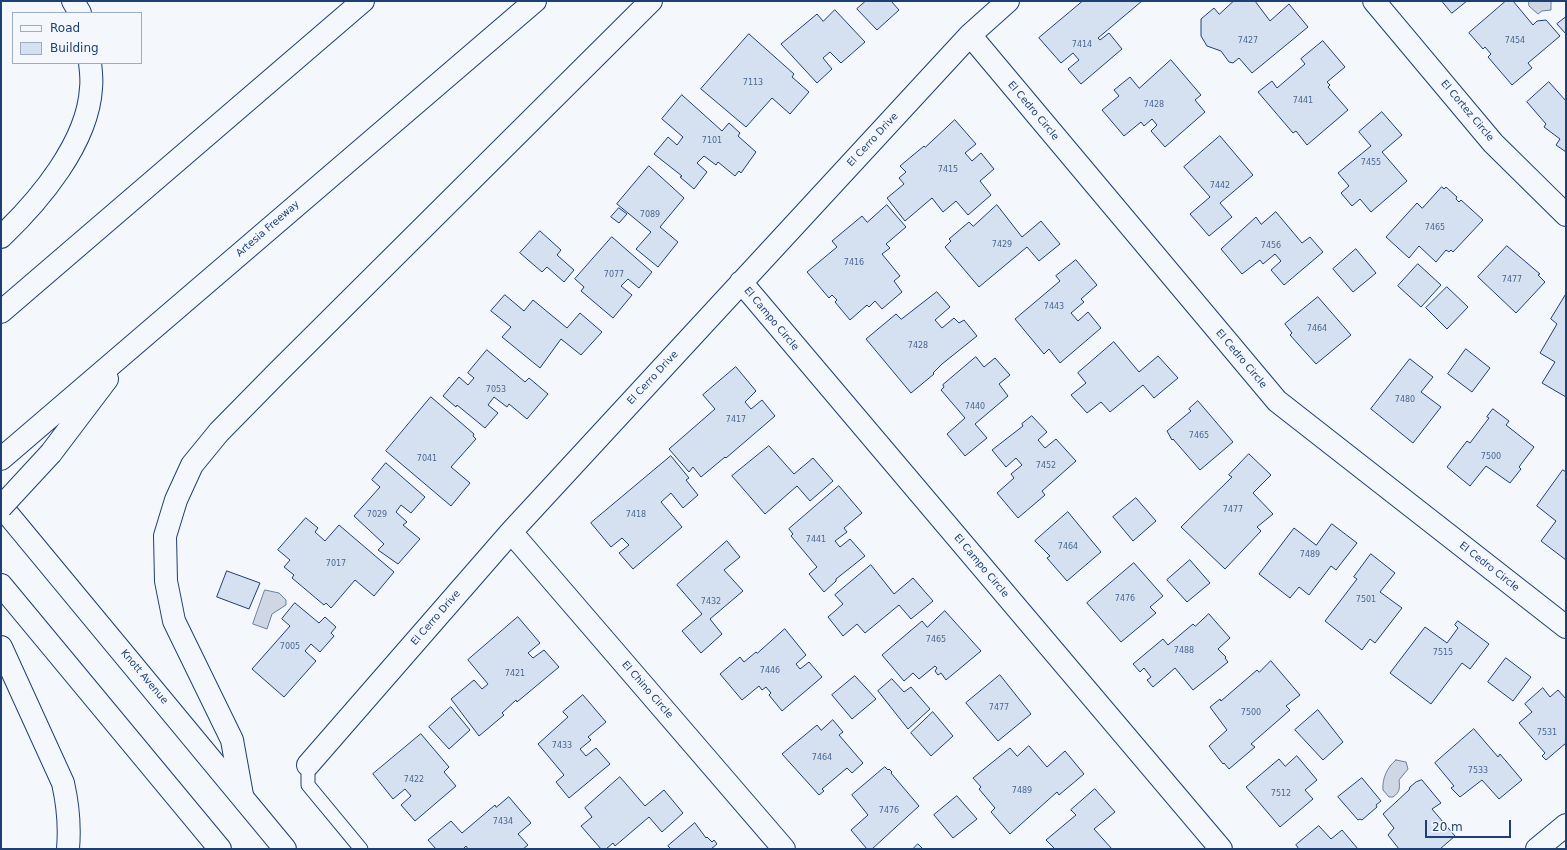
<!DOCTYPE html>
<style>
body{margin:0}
#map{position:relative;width:1567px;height:850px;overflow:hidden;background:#f4f7fb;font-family:"DejaVu Sans",sans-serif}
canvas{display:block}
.frame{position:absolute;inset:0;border:2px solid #1d3f73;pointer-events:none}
.legend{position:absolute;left:12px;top:12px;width:130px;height:52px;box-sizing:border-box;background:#f4f7fb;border:1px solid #9eadc5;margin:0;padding:5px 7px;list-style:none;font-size:12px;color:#1d3f73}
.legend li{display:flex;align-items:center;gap:8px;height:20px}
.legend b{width:20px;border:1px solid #9eadc5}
.scale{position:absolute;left:1425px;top:820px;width:86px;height:18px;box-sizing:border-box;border:2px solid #1d3f73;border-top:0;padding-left:5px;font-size:12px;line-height:14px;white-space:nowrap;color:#1d3f73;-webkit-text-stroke:3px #f4f7fb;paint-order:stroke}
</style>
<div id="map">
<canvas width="1567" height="850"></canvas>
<div class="frame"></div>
<ul class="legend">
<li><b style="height:5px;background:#f4f7fb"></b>Road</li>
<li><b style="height:11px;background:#d5e0f0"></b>Building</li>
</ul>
<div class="scale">20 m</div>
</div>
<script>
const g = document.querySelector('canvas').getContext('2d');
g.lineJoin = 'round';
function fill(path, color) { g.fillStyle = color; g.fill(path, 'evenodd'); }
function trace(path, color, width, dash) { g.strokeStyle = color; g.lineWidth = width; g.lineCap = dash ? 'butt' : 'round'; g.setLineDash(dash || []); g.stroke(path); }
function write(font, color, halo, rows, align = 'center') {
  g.font = font + ' "DejaVu Sans",sans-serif'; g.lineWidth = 3; g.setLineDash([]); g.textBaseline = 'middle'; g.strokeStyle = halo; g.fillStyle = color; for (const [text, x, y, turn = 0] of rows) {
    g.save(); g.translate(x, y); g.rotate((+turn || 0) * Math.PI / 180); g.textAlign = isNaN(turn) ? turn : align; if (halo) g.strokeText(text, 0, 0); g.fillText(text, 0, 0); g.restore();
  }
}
const water = new Path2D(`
 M 1529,1 L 1551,1 L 1551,10 L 1542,11 L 1538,14 L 1529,6 Z
 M 265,590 L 279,593 L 286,600 L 286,605 L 272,614 L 267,629 L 253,624 Z
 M 1396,760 L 1406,762 L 1408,769 L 1399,780 C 1400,788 1400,792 1393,797 L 1389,797 L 1383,790 C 1382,779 1387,767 1396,760 Z`);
fill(water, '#cfd7e4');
trace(water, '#687fa3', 1);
const building = new Path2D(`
 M 866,1 L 891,1 L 899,10 L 877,30 L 857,9 Z
 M 1083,1 L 1142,1 L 1098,38 L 1100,40 L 1109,33 L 1122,49 L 1081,84 L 1068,69 L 1079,60 L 1073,53 L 1061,63 L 1039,38 Z
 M 1234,1 L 1255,1 L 1270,21 L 1289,4 L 1308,27 L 1252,73 L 1239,58 L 1233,63 L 1229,62 L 1221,51 L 1207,46 L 1201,36 L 1201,19 L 1214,8 L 1219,14 Z
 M 1442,1 L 1467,1 L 1452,13 Z
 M 1506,1 L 1513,1 L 1533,25 L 1537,21 L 1546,20 L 1560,36 L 1528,63 L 1532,68 L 1512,85 L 1488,57 L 1491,54 L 1485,47 L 1483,49 L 1469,33 Z
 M 835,10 L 865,42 L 841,63 L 830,52 L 823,58 L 832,69 L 817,83 L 781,44 L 817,14 L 823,21 Z
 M 1566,17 L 1566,34 L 1557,24 Z
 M 749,34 L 794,74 L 792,77 L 809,92 L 790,114 L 772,98 L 746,127 L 701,89 Z
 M 1323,41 L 1345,67 L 1327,82 L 1330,85 L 1328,87 L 1348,110 L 1307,145 L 1296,131 L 1293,133 L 1258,92 L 1272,81 L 1277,88 L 1305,64 L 1301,59 Z
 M 1171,60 L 1201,95 L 1195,100 L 1205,112 L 1165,147 L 1151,131 L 1157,125 L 1152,119 L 1144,126 L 1141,122 L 1124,136 L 1102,110 L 1119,96 L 1114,90 L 1130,77 L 1139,88 Z
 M 1549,82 L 1566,101 L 1566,152 L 1556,145 L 1560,139 L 1544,127 L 1546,124 L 1527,102 Z
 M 682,95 L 722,131 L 729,123 L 740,133 L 738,136 L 756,152 L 741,173 L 739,171 L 735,176 L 718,162 L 716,165 L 704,156 L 697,163 L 707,172 L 694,189 L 680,177 L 682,176 L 654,154 L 668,137 L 677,145 L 683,137 L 662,119 Z
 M 1382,112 L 1402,135 L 1382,152 L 1407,181 L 1371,212 L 1360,199 L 1352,206 L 1341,193 L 1349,186 L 1338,173 L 1371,146 L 1359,132 Z
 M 955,120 L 976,144 L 965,153 L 972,161 L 981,153 L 994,169 L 980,181 L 991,195 L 968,215 L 956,201 L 943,212 L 932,198 L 905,221 L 887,198 L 904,184 L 899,178 L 906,172 L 900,166 L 924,146 L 925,147 Z
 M 1220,136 L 1253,175 L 1220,203 L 1232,217 L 1209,236 L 1190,214 L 1210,197 L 1184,167 Z
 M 649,166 L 684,198 L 660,227 L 678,242 L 658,267 L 636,249 L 651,232 L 617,204 Z
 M 1442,187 L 1444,189 L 1446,187 L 1457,197 L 1456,199 L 1459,202 L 1461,200 L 1483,220 L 1453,252 L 1451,250 L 1449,252 L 1446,250 L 1436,262 L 1419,246 L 1409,258 L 1386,237 L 1417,203 L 1422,208 Z
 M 887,205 L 906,227 L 886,244 L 890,248 L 882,254 L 900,276 L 894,281 L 902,292 L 882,309 L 875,301 L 869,307 L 867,305 L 850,320 L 835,302 L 837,300 L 832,295 L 829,298 L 807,272 L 837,247 L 832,241 L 862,216 L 867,222 Z
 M 997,205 L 1022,237 L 1041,221 L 1060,244 L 1039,261 L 1027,247 L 979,287 L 945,247 L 951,241 L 949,239 L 969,222 L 973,226 Z
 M 619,208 L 627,214 L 619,223 L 611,217 Z
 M 1276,212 L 1302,243 L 1310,237 L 1323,252 L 1284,285 L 1271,270 L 1281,261 L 1275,254 L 1263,264 L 1260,260 L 1242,274 L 1221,249 L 1256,217 L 1261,224 Z
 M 540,231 L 561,250 L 557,255 L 574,270 L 564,282 L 547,267 L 542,272 L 520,253 Z
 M 612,237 L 652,272 L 639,288 L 628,279 L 621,286 L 632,295 L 613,318 L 581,291 L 584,287 L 575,279 Z
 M 1507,246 L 1540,274 L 1538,275 L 1545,282 L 1516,313 L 1478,277 Z
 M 1356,249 L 1376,273 L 1353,292 L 1333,269 Z
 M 1076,260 L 1097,285 L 1081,299 L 1084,302 L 1071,313 L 1078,321 L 1088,312 L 1101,328 L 1060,363 L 1049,349 L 1044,354 L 1015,319 L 1060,281 L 1056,276 Z
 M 1418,264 L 1441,285 L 1421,307 L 1398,286 Z
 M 1447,287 L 1468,307 L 1447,329 L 1426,308 Z
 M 937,292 L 950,307 L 935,320 L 942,328 L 954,318 L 959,323 L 964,320 L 977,336 L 942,364 L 933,373 L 934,374 L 911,393 L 866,339 L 896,314 L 901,319 Z
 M 1566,294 L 1566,397 L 1542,383 L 1555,362 L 1540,353 L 1557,324 L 1551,319 Z
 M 505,295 L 524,311 L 533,300 L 567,328 L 580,313 L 602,332 L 581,355 L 561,339 L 540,368 L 502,337 L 511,327 L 491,311 Z
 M 1318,297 L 1351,335 L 1316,364 L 1290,335 L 1292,333 L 1285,324 Z
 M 1114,342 L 1139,372 L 1158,356 L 1178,378 L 1154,398 L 1143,385 L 1110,412 L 1101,402 L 1087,413 L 1071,395 L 1086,383 L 1078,373 Z
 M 1466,349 L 1490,368 L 1472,392 L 1448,374 Z
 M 487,350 L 525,382 L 529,378 L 548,394 L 527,419 L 509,404 L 507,407 L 494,397 L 488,405 L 498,413 L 485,428 L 457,405 L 456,407 L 443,396 L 459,377 L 468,385 L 474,378 L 468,373 Z
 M 976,357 L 984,367 L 995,358 L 1010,375 L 999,384 L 1008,396 L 975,424 L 987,438 L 965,456 L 947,434 L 965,418 L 941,390 L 944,387 L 943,385 Z
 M 1410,359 L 1433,377 L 1421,392 L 1441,407 L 1413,443 L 1371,409 Z
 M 736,367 L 756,391 L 745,402 L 751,409 L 762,400 L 775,416 L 726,458 L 725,457 L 701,477 L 693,467 L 689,472 L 669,449 L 715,409 L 703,395 Z
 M 431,397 L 474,434 L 473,436 L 476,439 L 451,467 L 470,483 L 451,506 L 386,451 Z
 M 1198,401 L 1233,442 L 1200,470 L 1173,439 L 1172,440 L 1167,431 L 1191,411 L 1189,409 Z
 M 1493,409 L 1509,421 L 1506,425 L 1534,447 L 1519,467 L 1521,469 L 1510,483 L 1486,466 L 1470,486 L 1447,467 L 1467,441 L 1470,443 L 1489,418 L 1487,417 Z
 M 1032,416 L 1047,432 L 1038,440 L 1045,448 L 1056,439 L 1076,461 L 1042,491 L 1045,495 L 1018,518 L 997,493 L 1014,478 L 1011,474 L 1022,465 L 1016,458 L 1006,467 L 992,450 L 1023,426 L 1022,424 Z
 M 769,446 L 794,474 L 813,458 L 833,481 L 810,501 L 797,486 L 765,514 L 732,476 Z
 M 1249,454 L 1271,475 L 1253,493 L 1273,514 L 1257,527 L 1261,531 L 1225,569 L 1181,527 L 1232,477 L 1229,475 Z
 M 671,456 L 689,478 L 686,480 L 698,495 L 683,508 L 671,493 L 661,502 L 682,527 L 633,569 L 619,553 L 629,545 L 622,538 L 611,547 L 591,523 Z
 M 386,463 L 425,497 L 411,513 L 401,505 L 396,512 L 407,522 L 403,525 L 420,539 L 398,564 L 378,550 L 384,544 L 354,516 L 380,487 L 372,480 Z
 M 1563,470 L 1566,472 L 1566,560 L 1541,541 L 1556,521 L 1537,506 Z
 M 839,486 L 862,513 L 844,528 L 847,532 L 835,541 L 840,547 L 850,539 L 865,556 L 836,579 L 836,581 L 824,592 L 809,574 L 817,567 L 791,536 L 793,534 L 789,529 Z
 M 1136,498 L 1156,521 L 1133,541 L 1113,517 Z
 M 1068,512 L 1101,552 L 1067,581 L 1047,558 L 1050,556 L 1035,541 Z
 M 306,518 L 318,528 L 315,532 L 325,541 L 339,525 L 394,572 L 374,596 L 355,580 L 331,608 L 326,603 L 324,605 L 292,578 L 294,575 L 284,567 L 290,560 L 278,550 Z
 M 1332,524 L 1357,543 L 1336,570 L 1331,566 L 1309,595 L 1299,587 L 1290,598 L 1259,574 L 1294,528 L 1316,545 Z
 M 727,541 L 740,557 L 724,570 L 743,591 L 710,619 L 722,634 L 701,653 L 682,631 L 702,614 L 677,585 Z
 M 1371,554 L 1395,573 L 1380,592 L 1402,608 L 1375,643 L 1370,639 L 1362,650 L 1325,621 L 1357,579 L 1354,577 Z
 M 1190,560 L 1210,583 L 1187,602 L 1167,580 Z
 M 1134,563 L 1163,596 L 1150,607 L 1156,613 L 1121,642 L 1087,603 Z
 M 871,565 L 894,594 L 913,578 L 933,601 L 911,619 L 899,605 L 865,633 L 857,624 L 843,636 L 828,617 L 843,604 L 835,595 Z
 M 227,571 L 260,583 L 249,609 L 217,597 Z
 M 295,603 L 319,623 L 325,617 L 336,627 L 331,633 L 334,636 L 320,652 L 311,644 L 305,651 L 316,661 L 284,697 L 252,669 L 290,626 L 282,619 Z
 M 945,611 L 981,651 L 946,680 L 941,673 L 938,675 L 935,671 L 937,668 L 935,666 L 919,679 L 913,673 L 904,681 L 882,655 L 922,621 L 927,627 Z
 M 1209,614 L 1230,638 L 1218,649 L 1226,657 L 1225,658 L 1228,662 L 1193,690 L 1175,668 L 1153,687 L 1147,680 L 1151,677 L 1144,668 L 1140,672 L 1133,664 L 1163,639 L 1168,645 L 1193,624 L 1195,626 Z
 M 518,617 L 540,643 L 528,653 L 533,658 L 544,650 L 559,667 L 517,702 L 516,700 L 502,713 L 504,715 L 479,736 L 451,699 L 474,680 L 482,689 L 488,684 L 468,660 Z
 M 1458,621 L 1489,644 L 1470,669 L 1462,663 L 1431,704 L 1390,673 L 1425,627 L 1447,643 L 1458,628 L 1455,625 Z
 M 785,629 L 806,655 L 796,664 L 800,669 L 809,662 L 822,677 L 782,711 L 769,695 L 771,693 L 766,687 L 762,690 L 759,686 L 742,700 L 720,674 L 740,657 L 744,662 L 756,652 L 757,653 Z
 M 1506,658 L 1531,677 L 1513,701 L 1488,682 Z
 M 1271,661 L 1300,695 L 1286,706 L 1290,710 L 1251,744 L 1255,747 L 1229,769 L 1224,763 L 1223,764 L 1209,746 L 1227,730 L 1210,707 L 1220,699 L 1221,701 L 1257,670 L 1259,672 Z
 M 1000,675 L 1031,714 L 998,741 L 966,703 Z
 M 855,676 L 876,699 L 852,719 L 832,695 Z
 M 892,679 L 904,692 L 911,687 L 930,709 L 908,729 L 878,691 Z
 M 1543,688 L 1550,697 L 1558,690 L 1566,699 L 1566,743 L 1546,760 L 1542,756 L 1545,753 L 1519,723 L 1532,712 L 1525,704 Z
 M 583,695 L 606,722 L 588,737 L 591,740 L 580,749 L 586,756 L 596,748 L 610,764 L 569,798 L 556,782 L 564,775 L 538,744 L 568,717 L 563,712 Z
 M 451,707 L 470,730 L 449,749 L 429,727 Z
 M 1318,710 L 1343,742 L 1323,760 L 1295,730 Z
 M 933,712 L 953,736 L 931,756 L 911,733 Z
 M 833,720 L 843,732 L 839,735 L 863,763 L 852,773 L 847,768 L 822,789 L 824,791 L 819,795 L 782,754 L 817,725 L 821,730 Z
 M 1474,729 L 1498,757 L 1500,754 L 1522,780 L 1499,799 L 1482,780 L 1460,797 L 1451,788 L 1454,786 L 1435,763 Z
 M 421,734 L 449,767 L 444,772 L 456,786 L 415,821 L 401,805 L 411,796 L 405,789 L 393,799 L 373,774 Z
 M 1029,746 L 1047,767 L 1065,751 L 1084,774 L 1059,795 L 1057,792 L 1010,834 L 991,812 L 995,808 L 979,789 L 981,787 L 973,778 L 1010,748 L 1017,756 Z
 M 1297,756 L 1317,780 L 1305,790 L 1313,799 L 1280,827 L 1246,787 L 1279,759 L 1285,766 Z
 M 885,767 L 888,770 L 889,769 L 892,772 L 891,773 L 919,806 L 872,849 L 867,849 L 851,830 L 868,815 L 852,795 Z
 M 620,777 L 645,806 L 664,790 L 683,813 L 662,832 L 649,817 L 615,846 L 613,843 L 606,849 L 601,849 L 581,826 L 592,817 L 585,808 Z
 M 1362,778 L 1381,801 L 1376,805 L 1377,807 L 1362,820 L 1360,819 L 1358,820 L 1338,797 Z
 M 1422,780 L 1441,803 L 1432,809 L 1455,836 L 1440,849 L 1399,849 L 1388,835 L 1394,828 L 1383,814 L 1409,790 L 1410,787 L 1416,782 Z
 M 1095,789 L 1115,812 L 1094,829 L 1112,849 L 1055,849 L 1046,840 L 1076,815 L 1071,810 Z
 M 957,796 L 977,819 L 953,838 L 934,815 Z
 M 509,797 L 531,823 L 518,834 L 528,845 L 523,849 L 468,849 L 466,846 L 463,849 L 436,849 L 428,840 L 451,821 L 462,833 L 495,805 L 496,807 Z
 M 695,823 L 706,838 L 707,837 L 712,842 L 714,840 L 717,844 L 711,849 L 671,849 L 668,846 Z
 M 1319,826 L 1331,839 L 1342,830 L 1358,849 L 1299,849 L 1296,845 Z
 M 918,844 L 923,849 L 913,849 Z`);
fill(building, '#d5e0f0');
trace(building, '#1d3f73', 1);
const service = new Path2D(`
 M 308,765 L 308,785 L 361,849`);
const minor = new Path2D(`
 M 1374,1 L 1493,143 L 1566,215
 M 970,35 L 1277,401 L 1566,627
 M 741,282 L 1221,849
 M 511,532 L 784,849
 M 308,765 L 511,532 L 970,35 L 1008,1
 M 1537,849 L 1566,825`);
const secondary = new Path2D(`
 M 1,506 L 285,849
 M 1,585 L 220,849`);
const motorway = new Path2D(`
 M 73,1 L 80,13
 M 1,237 C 39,201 88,143 91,88 C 92,80 91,71 90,63
 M 1,312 L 363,1
 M 51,453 L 107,379
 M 1,459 L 535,1
 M 1,647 L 63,783 C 68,805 70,826 68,849
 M 242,795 L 232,740 L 174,621 L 166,581 L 165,536 L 176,500 L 192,465 L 219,432 L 277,373 L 651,1`);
trace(service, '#1d3f73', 15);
trace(minor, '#1d3f73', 24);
trace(secondary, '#1d3f73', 24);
trace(motorway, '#1d3f73', 24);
trace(service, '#f4f7fb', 13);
trace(minor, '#f4f7fb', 22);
trace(secondary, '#f4f7fb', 22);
trace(motorway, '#f4f7fb', 22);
const motorwayBridge = new Path2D(`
 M 1,507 L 51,453`);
trace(motorwayBridge, '#1d3f73', 24, []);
trace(motorwayBridge, '#f4f7fb', 22);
write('8px', '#4b6792', null, [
 ["7427",1248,41],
 ["7454",1515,41],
 ["7414",1082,45],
 ["7113",753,83],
 ["7441",1303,101],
 ["7428",1154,105],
 ["7101",712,141],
 ["7455",1371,163],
 ["7415",948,170],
 ["7442",1220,186],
 ["7089",650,215],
 ["7465",1435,228],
 ["7429",1002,245],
 ["7456",1271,246],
 ["7416",854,263],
 ["7077",614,275],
 ["7477",1512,280],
 ["7443",1054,307],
 ["7464",1317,329],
 ["7428",918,346],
 ["7053",496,390],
 ["7480",1405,400],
 ["7440",975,407],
 ["7417",736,420],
 ["7465",1199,436],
 ["7500",1491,457],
 ["7041",427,459],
 ["7452",1046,466],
 ["7477",1233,510],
 ["7029",377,515],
 ["7418",636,515],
 ["7441",816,540],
 ["7464",1068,547],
 ["7489",1310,555],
 ["7017",336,564],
 ["7476",1125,599],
 ["7501",1366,600],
 ["7432",711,602],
 ["7465",936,640],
 ["7005",290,647],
 ["7488",1184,651],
 ["7515",1443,653],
 ["7446",770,671],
 ["7421",515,674],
 ["7477",999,708],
 ["7500",1251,713],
 ["7531",1547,733],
 ["7433",562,746],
 ["7464",822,758],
 ["7533",1478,771],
 ["7422",414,780],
 ["7489",1022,791],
 ["7512",1281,794],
 ["7476",889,811],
 ["7434",503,822]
]);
write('10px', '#1d3f73', '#f4f7fb', [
 ["El Cedro Circle",1033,111,50],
 ["El Cortez Circle",1467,111,50],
 ["El Cerro Drive",873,140,-47],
 ["Artesia Freeway",268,229,-41],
 ["El Campo Circle",771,319,50],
 ["El Cedro Circle",1241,359,50],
 ["El Cerro Drive",653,378,-47],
 ["El Campo Circle",981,566,50],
 ["El Cedro Circle",1489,567,38],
 ["El Cerro Drive",436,618,-49],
 ["Knott Avenue",144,677,50],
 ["El Chino Circle",647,690,49]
]);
</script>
